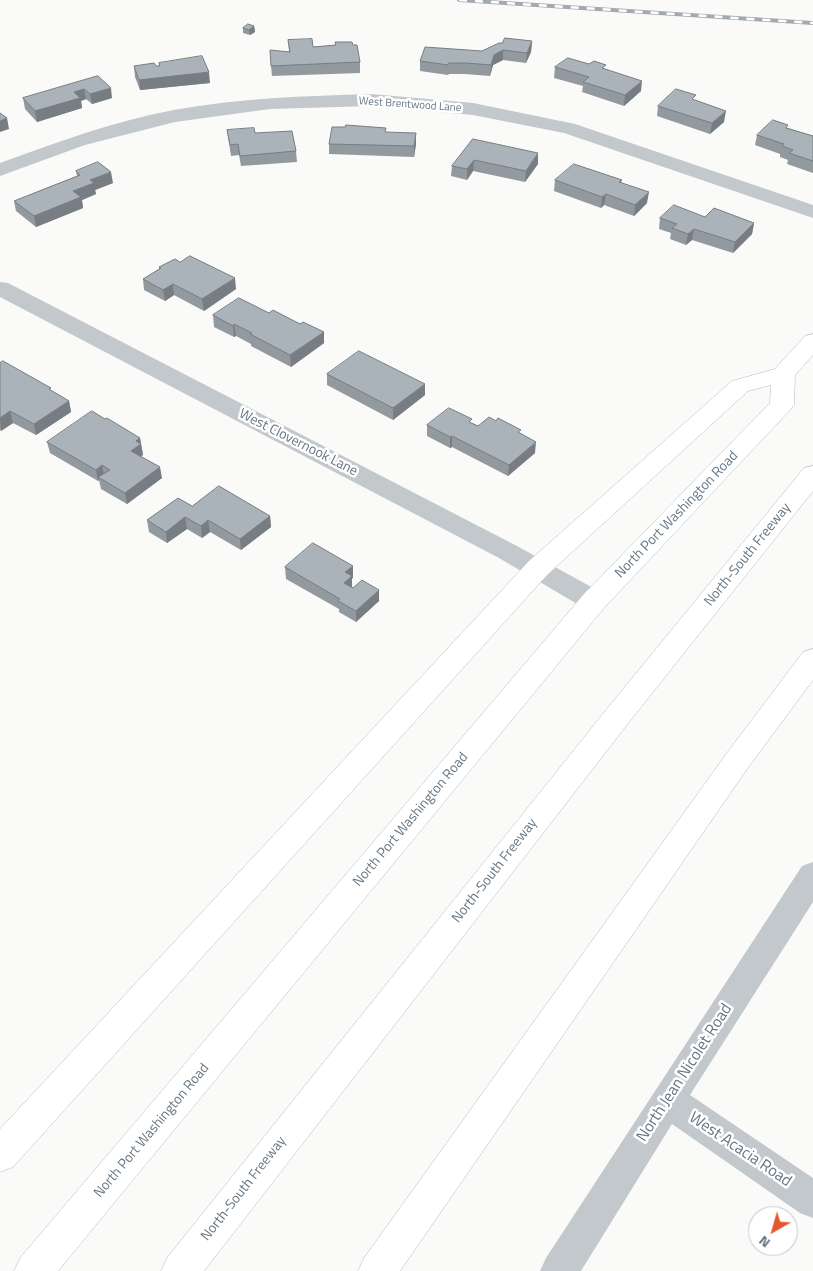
<!DOCTYPE html>
<style>
body{margin:0}
#map{position:relative;width:813px;height:1271px;overflow:hidden;background:#fafaf8;font-family:"Titillium Web",sans-serif}
canvas{display:block}
.north{position:absolute;left:748px;top:1206px;width:50px;height:50px;box-sizing:border-box;background:#fff;border:1px solid #c1c8cd;border-radius:50%;rotate:218deg;font-size:14px;font-weight:700;line-height:20px;text-align:center;color:#657683}
.north::after{content:'';display:block;margin:auto;width:18px;height:22px;background:#e4572e;clip-path:polygon(50% 0,100% 100%,50% 72%,0 100%)}
</style>
<div id="map">
<canvas width="813" height="1271"></canvas>
<div class="north">N</div>
</div>
<script>
const g = document.querySelector('canvas').getContext('2d');
g.lineJoin = 'round';
function trace(path, color, width, dash) { g.strokeStyle = color; g.lineWidth = width; g.lineCap = dash ? 'butt' : 'round'; g.setLineDash(dash || []); g.stroke(path); }
function fill(path, color) { g.fillStyle = color; g.fill(path, 'evenodd'); }
function write(font, color, halo, rows, align = 'center') {
  g.font = font + ' "Titillium Web",sans-serif'; g.lineWidth = 5; g.setLineDash([]); g.textBaseline = 'middle'; g.strokeStyle = halo; g.fillStyle = color; for (const [text, x, y, turn = 0] of rows) {
    g.save(); g.translate(x, y); g.rotate((+turn || 0) * Math.PI / 180); g.textAlign = isNaN(turn) ? turn : align; if (halo) g.strokeText(text, 0, 0); g.fillText(text, 0, 0); g.restore();
  }
}
const secondary = new Path2D(`
 M 813,334 L 813,355 L 795,375 L 794,405 L 790,410 L 604,608 L 58,1271 L 14,1271 L 20,1258 L 584,594 L 770,403 L 771,385 L 748,391 L 547,575 L 13,1167 L 0,1172 L 0,1129 L 529,561 L 732,381 L 775,369 L 805,336 Z`);
const highway = new Path2D(`
 M 813,466 L 813,491 L 626,726 L 204,1271 L 161,1271 L 167,1258 L 606,710 L 804,468 Z
 M 813,649 L 813,680 L 747,769 L 400,1271 L 358,1271 L 364,1258 L 727,753 L 803,652 Z`);
trace(secondary, '#b3babf', 1);
trace(highway, '#b4b9bd', 1);
fill(new Path2D(`
 M 371,94 L 473,103 L 575,124 L 813,205 L 813,218 L 564,133 L 473,115 L 371,106 L 270,109 L 175,122 L 85,145 L 0,176 L 0,163 C 57,142 115,121 174,110 C 239,98 305,96 371,94 Z
 M 0,282 L 8,283 L 517,546 L 604,594 L 607,601 L 604,608 L 594,611 L 584,608 L 499,558 L 0,297 Z
 M 813,862 L 813,902 L 690,1095 L 813,1178 L 813,1218 L 800,1213 L 672,1124 L 581,1271 L 540,1271 L 546,1258 L 802,866 Z`), '#c3c8cc');
fill(secondary, '#fff');
fill(highway, '#fff');
const rail = new Path2D(`
 M 459,0 L 813,23`);
trace(rail, '#a2aab0', 4);
trace(rail, '#fff', 2.5, [8]);
fill(new Path2D(`
 M 254,26 L 255,32 L 250,35 L 243,33 L 243,28 Z
 M 288,40 L 313,47 L 335,45 L 335,42 L 353,45 L 360,62 L 360,73 L 272,76 L 271,66 L 289,51 Z
 M 532,41 L 531,52 L 526,63 L 503,60 L 493,65 L 490,76 L 465,74 L 449,74 L 448,75 L 420,71 L 420,61 L 482,51 L 502,43 Z
 M 159,63 L 210,83 L 140,90 L 135,77 L 134,66 L 159,66 Z
 M 555,67 L 606,69 L 641,91 L 624,106 L 582,92 L 583,86 L 554,78 Z
 M 98,76 L 112,98 L 92,104 L 86,99 L 81,101 L 82,108 L 37,122 L 25,109 L 23,98 Z
 M 658,106 L 724,122 L 710,134 L 657,116 Z
 M 788,128 L 813,136 L 813,173 L 787,164 L 788,160 L 780,157 L 780,154 L 755,145 L 757,135 Z
 M 227,130 L 255,133 L 296,151 L 297,162 L 241,166 L 239,155 L 231,156 Z
 M 473,139 L 538,164 L 525,182 L 473,171 L 467,180 L 451,176 L 452,166 Z
 M 329,144 L 416,144 L 414,157 L 329,154 Z
 M 76,171 L 113,183 L 95,190 L 96,194 L 82,200 L 83,208 L 36,227 L 16,211 L 14,201 L 77,176 Z
 M 555,180 L 622,180 L 621,183 L 647,203 L 634,216 L 604,205 L 601,208 L 554,191 Z
 M 705,217 L 754,223 L 752,234 L 733,253 L 692,240 L 686,245 L 670,239 L 671,233 L 659,229 L 660,218 Z
 M 159,267 L 236,289 L 204,311 L 174,295 L 165,301 L 144,290 L 143,279 L 159,269 Z
 M 269,313 L 324,332 L 324,343 L 291,367 L 251,346 L 251,344 L 236,336 L 234,337 L 214,327 L 213,315 Z
 M 0,363 L 69,401 L 71,412 L 36,435 L 13,423 L 1,431 L 0,430 Z
 M 327,374 L 425,395 L 393,420 L 327,385 Z
 M 472,423 L 478,426 L 521,434 L 535,453 L 508,476 L 452,447 L 450,448 L 427,436 L 427,425 Z
 M 140,438 L 143,455 L 141,456 L 162,478 L 127,504 L 101,489 L 99,480 L 98,481 L 50,453 L 47,442 Z
 M 192,506 L 270,516 L 271,527 L 241,550 L 210,532 L 202,538 L 187,529 L 167,543 L 149,532 L 147,520 Z
 M 285,567 L 353,577 L 352,579 L 352,587 L 379,601 L 356,622 L 339,612 L 339,609 L 286,579 Z`), '#929a9f');
fill(new Path2D(`
 M 254,26 L 255,32 L 250,35 L 249,30 Z
 M 532,41 L 531,52 L 526,63 L 527,53 Z
 M 503,50 L 503,60 L 493,65 L 490,76 L 491,65 L 494,55 Z
 M 209,72 L 210,83 L 140,90 L 139,80 Z
 M 642,81 L 641,91 L 624,106 L 625,95 Z
 M 111,88 L 112,98 L 92,104 L 90,94 Z
 M 84,89 L 86,99 L 81,101 L 82,108 L 37,122 L 35,111 L 74,92 Z
 M 726,111 L 724,122 L 710,134 L 712,123 Z
 M 7,118 L 9,129 L 0,132 L 0,121 Z
 M 416,133 L 416,144 L 414,157 L 414,146 Z
 M 538,153 L 538,164 L 525,182 L 526,171 Z
 M 474,160 L 473,171 L 467,180 L 467,169 Z
 M 111,172 L 113,183 L 95,190 L 96,194 L 82,200 L 83,208 L 36,227 L 34,216 L 90,180 Z
 M 649,192 L 647,203 L 634,216 L 635,205 Z
 M 606,194 L 604,205 L 601,208 L 602,197 Z
 M 754,223 L 752,234 L 733,253 L 735,242 Z
 M 694,229 L 692,240 L 686,245 L 688,234 Z
 M 235,278 L 236,289 L 204,311 L 202,299 Z
 M 173,284 L 174,295 L 165,301 L 163,290 Z
 M 234,324 L 236,336 L 234,337 L 233,326 Z
 M 324,332 L 324,343 L 291,367 L 290,355 Z
 M 425,384 L 425,395 L 393,420 L 393,408 Z
 M 69,401 L 71,412 L 36,435 L 34,424 Z
 M 10,411 L 13,423 L 1,431 L 0,418 Z
 M 452,436 L 452,447 L 450,448 L 450,437 Z
 M 140,438 L 143,455 L 133,462 L 131,451 L 136,441 Z
 M 536,442 L 535,453 L 508,476 L 509,465 Z
 M 102,465 L 104,476 L 98,477 L 99,480 L 98,481 L 96,470 Z
 M 160,467 L 162,478 L 127,504 L 125,493 Z
 M 270,516 L 271,527 L 241,550 L 240,539 Z
 M 185,517 L 187,529 L 167,543 L 166,532 Z
 M 208,520 L 210,532 L 202,538 L 201,526 Z
 M 353,566 L 353,577 L 352,579 L 352,587 L 344,583 L 345,572 Z
 M 379,590 L 379,601 L 356,622 L 356,611 Z`), '#777d82');
const building = new Path2D(`
 M 248,24 L 254,26 L 249,30 L 243,28 Z
 M 505,38 L 532,41 L 527,53 L 503,50 L 494,55 L 491,65 L 466,63 L 449,63 L 448,65 L 420,61 L 425,47 L 482,51 L 499,43 L 502,43 Z
 M 312,39 L 313,47 L 336,45 L 335,42 L 352,42 L 353,45 L 357,45 L 360,62 L 271,66 L 270,50 L 290,52 L 288,40 Z
 M 202,56 L 209,72 L 139,80 L 134,66 L 154,63 L 156,66 L 160,66 L 159,63 Z
 M 568,58 L 589,64 L 594,61 L 606,65 L 602,68 L 642,81 L 625,95 L 583,82 L 589,77 L 555,67 Z
 M 98,76 L 111,88 L 90,94 L 84,89 L 74,92 L 80,98 L 35,111 L 23,98 Z
 M 676,89 L 696,95 L 692,99 L 726,111 L 712,123 L 658,106 Z
 M 0,113 L 7,118 L 0,121 Z
 M 773,120 L 788,125 L 786,128 L 813,136 L 813,161 L 789,153 L 793,150 L 782,146 L 784,144 L 757,135 Z
 M 346,125 L 386,128 L 385,132 L 416,133 L 414,146 L 329,144 L 332,127 L 345,127 Z
 M 254,128 L 255,133 L 292,131 L 296,151 L 240,156 L 238,144 L 230,145 L 227,130 Z
 M 473,139 L 538,153 L 526,171 L 474,160 L 467,169 L 452,166 Z
 M 98,162 L 111,172 L 90,180 L 94,183 L 73,191 L 81,197 L 34,216 L 14,201 L 80,175 L 76,171 Z
 M 574,164 L 622,180 L 619,182 L 649,192 L 635,205 L 606,194 L 602,197 L 555,180 Z
 M 674,205 L 705,217 L 714,208 L 754,223 L 735,242 L 694,229 L 688,234 L 672,228 L 677,224 L 660,218 Z
 M 190,256 L 235,278 L 202,299 L 173,284 L 163,290 L 143,279 L 161,268 L 159,267 L 175,259 L 180,262 Z
 M 239,298 L 269,313 L 273,310 L 300,324 L 303,322 L 324,332 L 290,355 L 250,334 L 252,333 L 234,324 L 233,326 L 213,315 Z
 M 359,351 L 425,384 L 393,408 L 327,374 Z
 M 3,361 L 51,388 L 49,389 L 69,401 L 34,424 L 10,411 L 0,418 L 0,363 Z
 M 449,408 L 472,419 L 469,422 L 478,426 L 489,417 L 496,421 L 498,418 L 521,430 L 518,432 L 536,442 L 509,465 L 452,436 L 450,437 L 427,425 Z
 M 92,411 L 105,419 L 107,418 L 140,438 L 136,441 L 141,444 L 131,451 L 160,467 L 125,493 L 98,477 L 110,470 L 102,465 L 96,470 L 47,442 Z
 M 219,486 L 270,516 L 240,539 L 208,520 L 201,526 L 185,517 L 166,532 L 147,520 L 178,498 L 192,506 Z
 M 313,543 L 353,566 L 345,572 L 352,576 L 344,583 L 353,588 L 362,580 L 379,590 L 356,611 L 338,601 L 340,599 L 285,567 Z`);
fill(building, '#aab3b9');
trace(building, '#777d82', 1);
write('11px', '#657683', '#fff', [
 ["West Brentwood Lane",410,105,4]
]);
write('14px', '#657683', '#fff', [
 ["West Clovernook Lane",298,443,27],
 ["North Port Washington Road",677,515,-46],
 ["North-South Freeway",748,555,-51],
 ["North Port Washington Road",411,820,-50],
 ["North-South Freeway",495,871,-52],
 ["North Port Washington Road",152,1131,-50],
 ["North-South Freeway",244,1189,-52]
]);
write('16px', '#657683', '#fff', [
 ["North Jean Nicolet Road",685,1073,-57],
 ["West Acacia Road",740,1150,34]
]);
</script>
